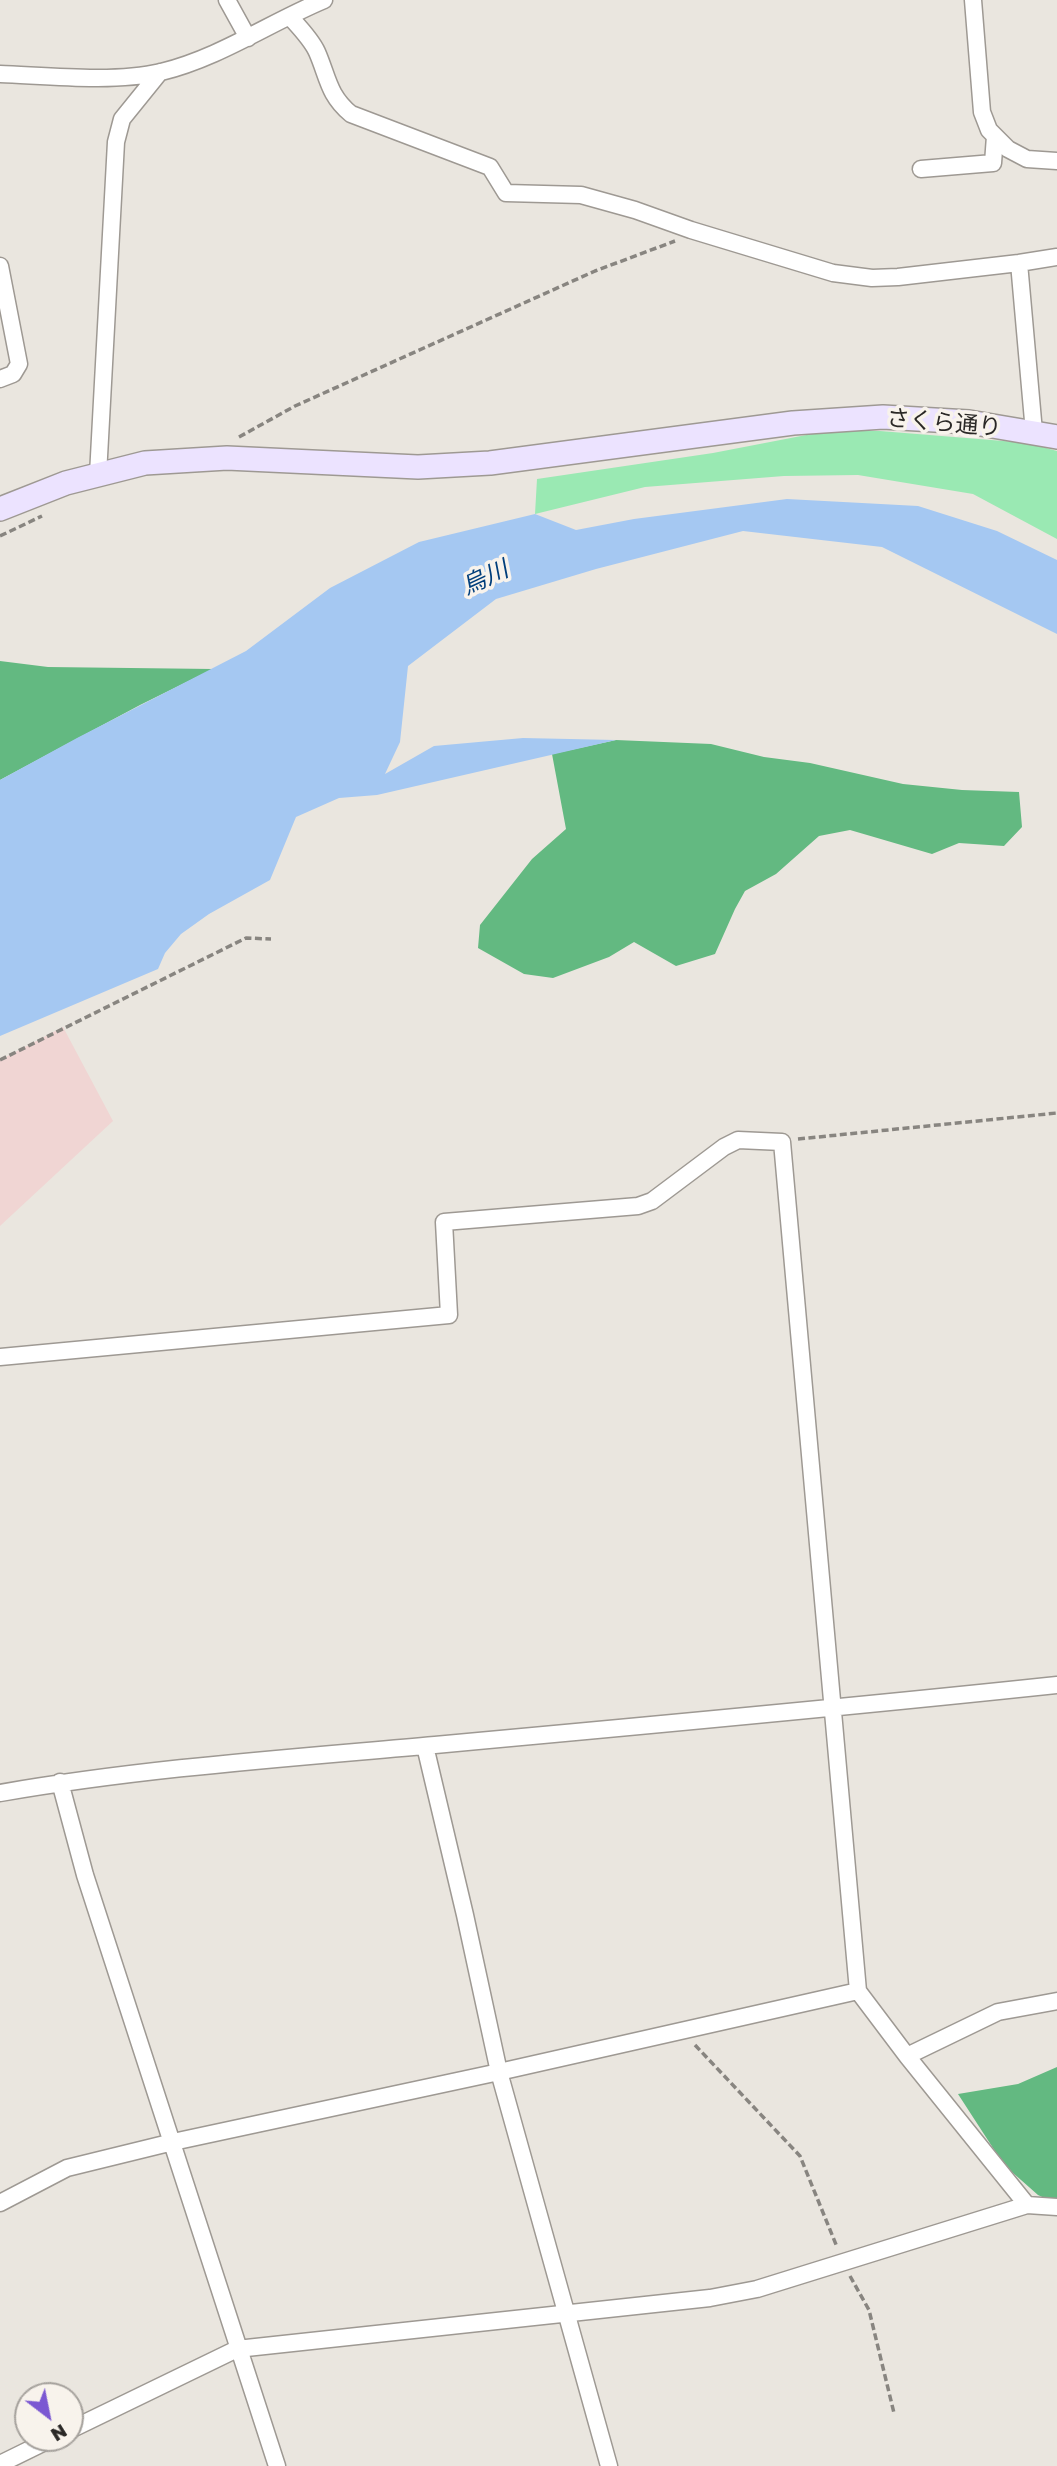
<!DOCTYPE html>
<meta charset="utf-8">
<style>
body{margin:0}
#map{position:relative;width:1057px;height:2466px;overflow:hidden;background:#eae6df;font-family:"Golos Text",sans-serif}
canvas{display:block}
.north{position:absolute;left:14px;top:2382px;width:70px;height:70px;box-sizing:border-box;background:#f8f3ec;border:2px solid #a6a29d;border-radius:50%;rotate:148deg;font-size:19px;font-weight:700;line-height:28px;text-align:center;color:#2a2826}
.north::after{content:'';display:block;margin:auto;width:24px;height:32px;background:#7b58d2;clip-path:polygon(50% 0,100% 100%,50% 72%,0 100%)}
</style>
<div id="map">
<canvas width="1057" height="2466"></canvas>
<div class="north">N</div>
</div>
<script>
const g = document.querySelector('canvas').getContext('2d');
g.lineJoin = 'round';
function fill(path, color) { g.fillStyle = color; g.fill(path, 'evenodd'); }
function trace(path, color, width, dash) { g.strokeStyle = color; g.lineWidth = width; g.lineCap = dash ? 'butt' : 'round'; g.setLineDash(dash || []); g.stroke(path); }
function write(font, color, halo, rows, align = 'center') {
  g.font = font + ' "Golos Text","Noto Sans JP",sans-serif'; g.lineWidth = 7; g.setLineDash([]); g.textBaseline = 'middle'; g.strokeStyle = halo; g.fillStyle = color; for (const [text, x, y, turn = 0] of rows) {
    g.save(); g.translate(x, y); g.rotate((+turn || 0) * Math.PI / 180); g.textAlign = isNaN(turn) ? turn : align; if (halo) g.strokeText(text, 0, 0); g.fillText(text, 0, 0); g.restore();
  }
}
fill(new Path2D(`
 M 63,1027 L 113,1121 L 0,1226 L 0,1060 Z`), '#f0d5d3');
fill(new Path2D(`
 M 827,431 L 880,431 L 1028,443 L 1057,451 L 1057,539 L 973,494 L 858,475 L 784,476 L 645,487 L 535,514 L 537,479 L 713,453 Z`), '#9ae9b3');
fill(new Path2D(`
 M 0,661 L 48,667 L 213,669 L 140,705 L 0,780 Z
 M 616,740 L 711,744 L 764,757 L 810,763 L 903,784 L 962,790 L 1019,792 L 1022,827 L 1004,846 L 959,843 L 932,854 L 850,830 L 819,836 L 776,874 L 745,891 L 735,909 L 715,954 L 676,966 L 634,942 L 609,957 L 553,978 L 524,974 L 478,948 L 480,925 L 532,859 L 566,829 L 552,754 Z
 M 1057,2067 L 1057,2204 L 1038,2195 L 1004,2165 L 958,2094 L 1018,2084 Z`), '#63b981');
fill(new Path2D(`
 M 787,499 L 918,506 L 997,531 L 1057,560 L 1057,634 L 882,547 L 743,531 L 596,569 L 496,599 L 408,666 L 400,742 L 385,774 L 434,746 L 523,738 L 616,740 L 377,795 L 339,798 L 296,817 L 270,880 L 209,914 L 181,934 L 165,953 L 158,969 L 0,1036 L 0,780 L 77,738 L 246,651 L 330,588 L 419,542 L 535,514 L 576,530 L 634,519 Z`), '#a5c8f2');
const street = new Path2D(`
 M 227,0 L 248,38
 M 973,0 L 982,112 L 989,130 L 1008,149 L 1027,159 L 1057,161
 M 290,17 C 299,27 311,39 317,52 C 328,77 328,95 351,114 L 490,167 L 506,193 L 581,195 L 635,210 L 691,230 L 833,273 L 872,278 L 898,277 L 1019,263 L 1057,257
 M 0,74 C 49,76 114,83 161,72 C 219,58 269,23 324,0
 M 921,169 L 993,163 L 995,136
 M 1019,263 L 1034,432
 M 0,266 L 19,364 L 13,374 L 0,379
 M 98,475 L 116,142 L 122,119 L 160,72
 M 0,1357 L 449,1315 L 444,1222 L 638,1206 L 652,1201 L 724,1147 L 738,1140 L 782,1142 L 858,1991 L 907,2056 L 998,2012 L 1057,2001
 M 425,1746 L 465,1915 L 499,2072 L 609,2466
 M 60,1782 L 85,1875 L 277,2466
 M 0,1793 C 144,1768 290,1758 435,1745 C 643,1726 850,1707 1057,1685
 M 0,2203 L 67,2168 L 173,2142 L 499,2072 L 858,1991
 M 1027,2205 L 1057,2207
 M 70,2430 L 237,2349 L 710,2298 L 757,2289 L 1027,2205 L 907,2056
 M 0,2464 L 53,2438`);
const secondary = new Path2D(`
 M 0,509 L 66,483 L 145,463 L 227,458 L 418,467 L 490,463 L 793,423 L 883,417 L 969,422 L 1057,437`);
trace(street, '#9e9993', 19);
trace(secondary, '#9e9993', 26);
trace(new Path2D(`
 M 239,437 L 295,406 L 595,271 L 675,241
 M 0,536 L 42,516
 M 0,1060 L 246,938 L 271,939
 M 798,1139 L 1057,1113
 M 695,2045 L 800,2156 L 837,2247
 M 850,2276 L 869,2310 L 894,2413`), '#888580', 3.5, [7, 3.5]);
trace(street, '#fff', 16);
trace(secondary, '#ece3ff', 23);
write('23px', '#2a2826', '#f8f3ec', [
 ["さくら通り",944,423,5]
]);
write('italic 24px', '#003e7b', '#f8f3ec', [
 ["烏川",485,578,-25]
]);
</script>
